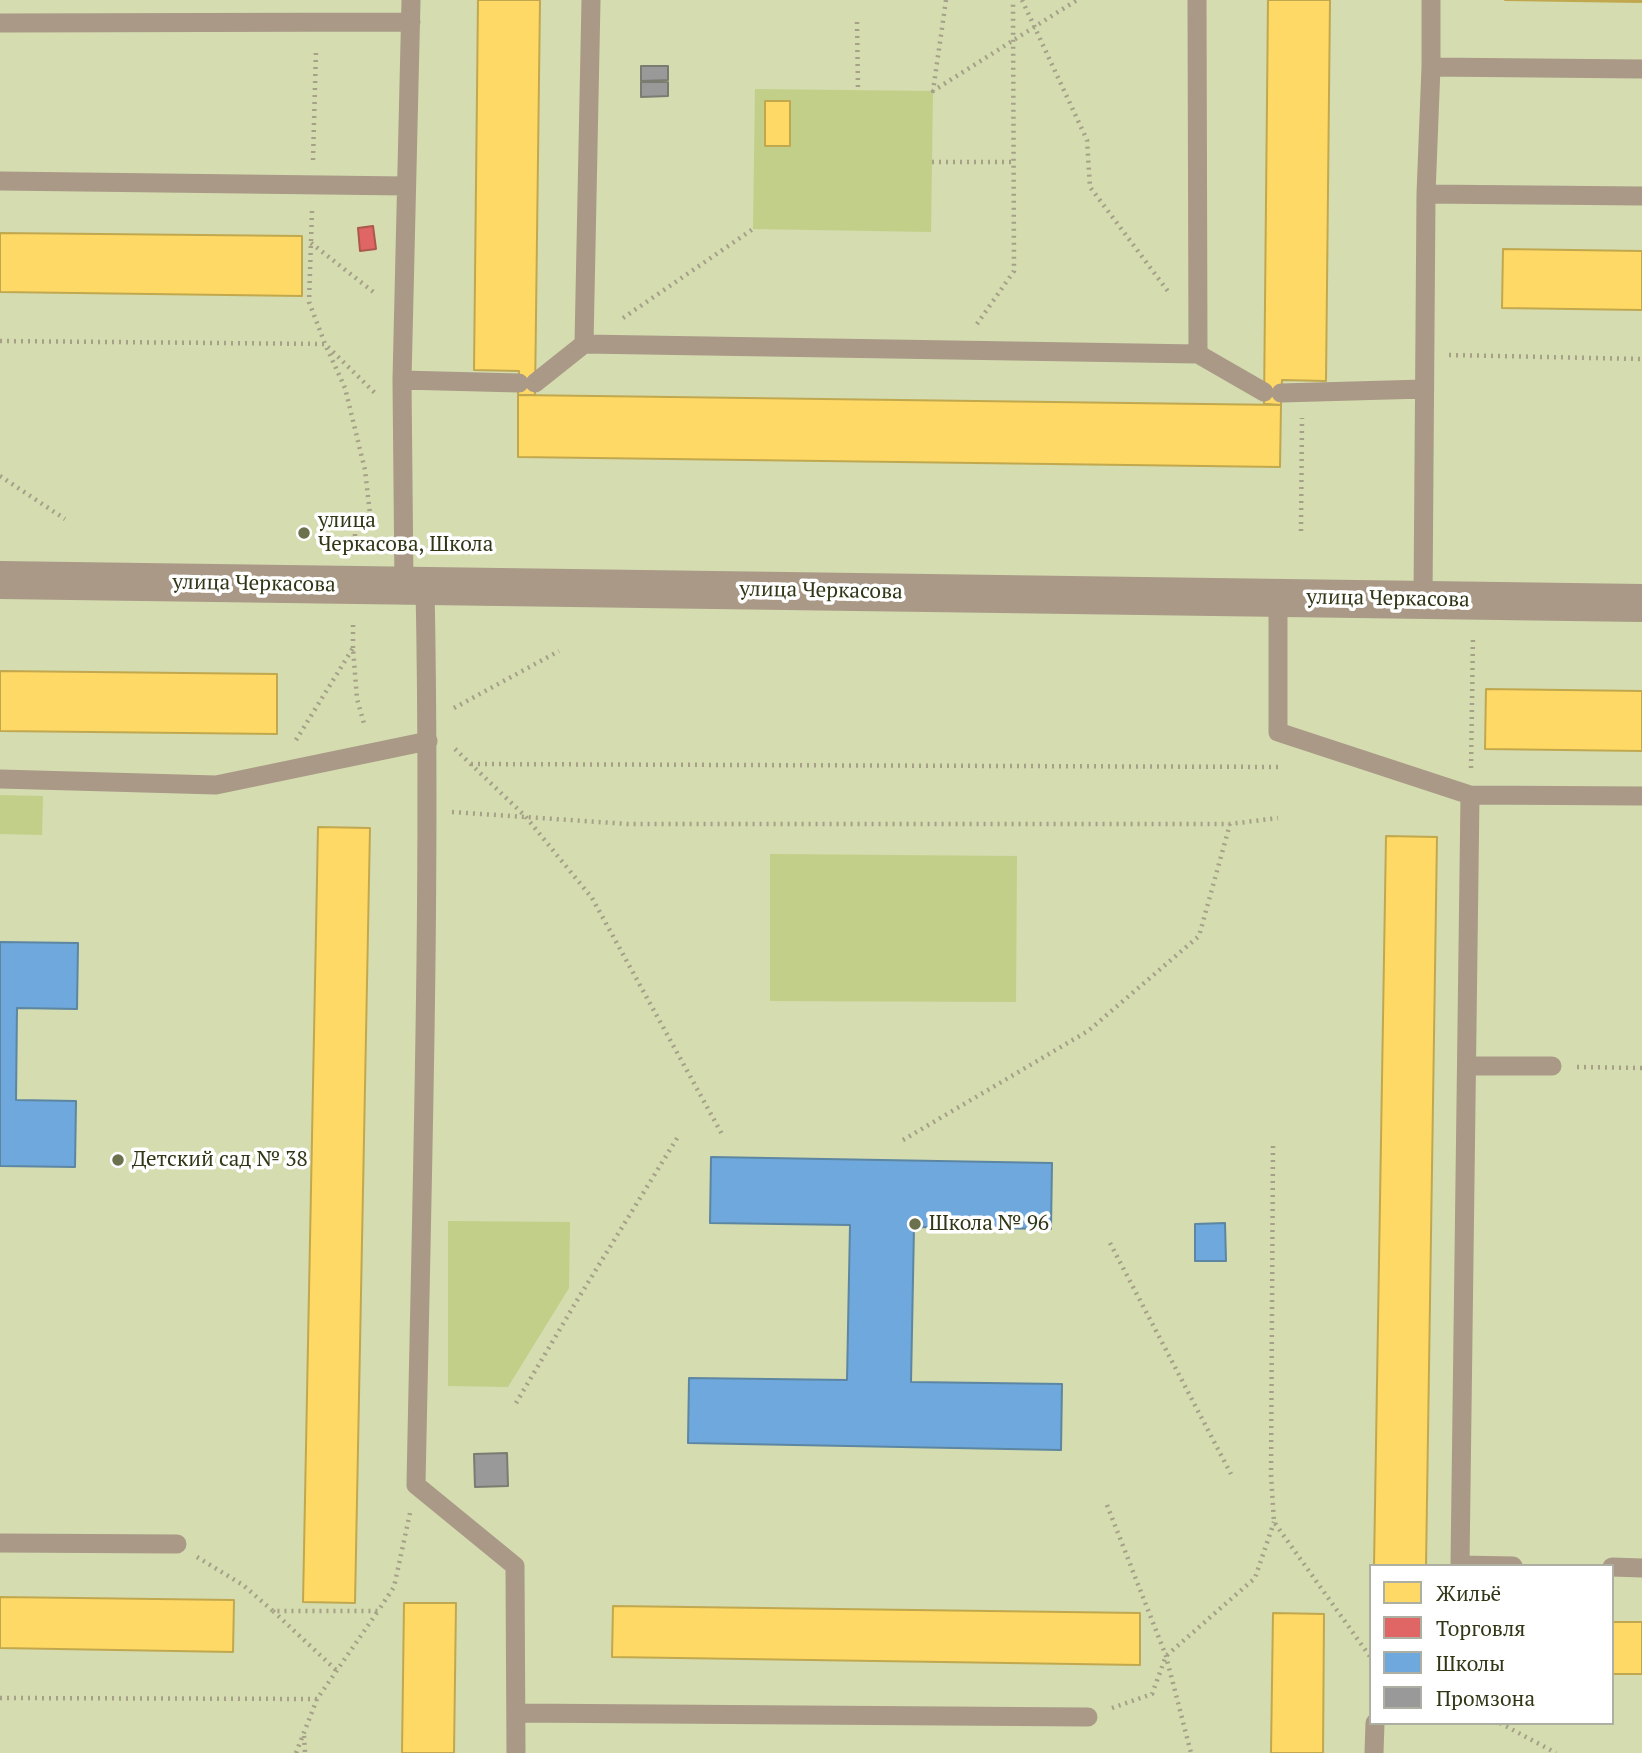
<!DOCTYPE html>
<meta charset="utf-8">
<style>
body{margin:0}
#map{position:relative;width:1642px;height:1753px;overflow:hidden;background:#d4dcb0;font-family:"PT Serif",serif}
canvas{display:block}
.legend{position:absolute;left:1369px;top:1564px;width:245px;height:161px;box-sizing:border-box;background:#fff;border:2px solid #adafa2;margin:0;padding:9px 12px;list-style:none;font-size:21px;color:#313716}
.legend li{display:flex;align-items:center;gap:14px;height:35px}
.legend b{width:35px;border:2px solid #adafa2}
</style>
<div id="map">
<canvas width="1642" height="1753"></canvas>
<ul class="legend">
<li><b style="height:19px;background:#ffd966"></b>Жильё</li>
<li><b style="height:19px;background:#e06666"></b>Торговля</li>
<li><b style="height:19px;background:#6fa8dc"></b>Школы</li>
<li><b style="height:19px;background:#999"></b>Промзона</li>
</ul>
</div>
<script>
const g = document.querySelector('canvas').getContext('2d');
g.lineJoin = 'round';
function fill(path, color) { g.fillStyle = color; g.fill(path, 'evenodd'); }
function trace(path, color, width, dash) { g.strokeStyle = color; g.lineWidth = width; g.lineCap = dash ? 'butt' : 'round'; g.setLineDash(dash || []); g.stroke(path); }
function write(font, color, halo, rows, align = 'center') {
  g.font = font + ' "PT Serif",serif'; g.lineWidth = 7; g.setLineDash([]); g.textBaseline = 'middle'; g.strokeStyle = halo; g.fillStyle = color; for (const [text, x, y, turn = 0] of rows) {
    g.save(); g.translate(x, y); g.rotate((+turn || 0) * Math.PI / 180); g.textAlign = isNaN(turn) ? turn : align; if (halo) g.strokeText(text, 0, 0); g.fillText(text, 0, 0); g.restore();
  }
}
fill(new Path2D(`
 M 755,89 L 933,91 L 931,232 L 753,229 Z
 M 0,795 L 43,796 L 42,835 L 0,834 Z
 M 770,854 L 1017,856 L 1016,1002 L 770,1001 Z
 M 448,1221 L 570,1222 L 569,1288 L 508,1387 L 448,1386 Z`), '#c2cf88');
const homes = new Path2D(`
 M 478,0 L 540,0 L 535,395 L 518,395 L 519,371 L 474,370 Z
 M 1268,0 L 1330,0 L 1326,381 L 1282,380 L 1281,405 L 1264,404 Z
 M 1505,0 L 1642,0 L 1642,2 Z
 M 765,101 L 790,101 L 790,146 L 765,146 Z
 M 0,233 L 302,236 L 302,296 L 0,292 Z
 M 1503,249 L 1642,251 L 1642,310 L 1502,308 Z
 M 518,395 L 1281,405 L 1280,467 L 518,457 Z
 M 0,671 L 277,674 L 277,734 L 0,731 Z
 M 1486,689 L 1642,691 L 1642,751 L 1485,749 Z
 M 318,827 L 370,828 L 355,1603 L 303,1602 Z
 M 1386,836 L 1437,837 L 1426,1566 L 1374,1566 Z
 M 0,1597 L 234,1600 L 233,1652 L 0,1648 Z
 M 404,1603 L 456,1603 L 454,1753 L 402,1753 Z
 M 613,1606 L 1140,1613 L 1140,1665 L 612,1657 Z
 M 1273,1613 L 1324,1614 L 1323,1753 L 1271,1753 Z
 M 1612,1622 L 1642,1622 L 1642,1674 L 1612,1674 Z`);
fill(homes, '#ffd966');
trace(homes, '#c1a84e', 2);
const shops = new Path2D(`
 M 373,226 L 376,249 L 360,251 L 358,228 Z`);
fill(shops, '#e06666');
trace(shops, '#ac584e', 2);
const schools = new Path2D(`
 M 0,942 L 78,943 L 77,1009 L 17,1008 L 16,1100 L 76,1101 L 75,1167 L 0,1166 Z
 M 711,1157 L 1052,1163 L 1051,1229 L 914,1227 L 911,1382 L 1062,1384 L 1061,1450 L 688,1443 L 689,1378 L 847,1380 L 850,1225 L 710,1223 Z
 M 1225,1223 L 1226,1261 L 1195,1261 L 1195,1224 Z`);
fill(schools, '#6fa8dc');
trace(schools, '#5c86a1', 2);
const industry = new Path2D(`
 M 641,66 L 668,66 L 668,80 L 641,81 Z
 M 641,82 L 668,82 L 668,96 L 641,97 Z
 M 507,1453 L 508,1486 L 475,1487 L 474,1454 Z`);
fill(industry, '#999');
trace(industry, '#7a7c72', 2);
trace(new Path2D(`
 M 946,0 L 933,91 L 1077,0
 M 1022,0 L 1087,140 L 1090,187 L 1170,294
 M 857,22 L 858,90
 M 313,160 L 316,50
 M 932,162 L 1014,162
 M 312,211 L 309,302 L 325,344 L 345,388 L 365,470 L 371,523
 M 311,243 L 376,294
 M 623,318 L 753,229
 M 977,324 L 1014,271 L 1013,0
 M 0,341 L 325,344 L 375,393
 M 1449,355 L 1642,359
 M 0,476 L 65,519
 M 1301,531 L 1302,418
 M 355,550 L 355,523
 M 353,648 L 353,621
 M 454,708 L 559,651
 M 296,740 L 353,648 L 357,699 L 365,727
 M 455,749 L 525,816 L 592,898 L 723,1136
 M 471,764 L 1278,767
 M 1471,768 L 1473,636
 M 452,812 L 628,824 L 1230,824 L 1278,818
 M 1577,1067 L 1642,1068
 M 903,1140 L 1088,1031 L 1199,936 L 1230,824
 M 1273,1146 L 1271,1475 L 1274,1522 L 1371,1658
 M 1110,1243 L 1231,1474
 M 516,1403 L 576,1302 L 679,1135
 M 1107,1505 L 1166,1656 L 1191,1753
 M 197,1557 L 243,1585 L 273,1611 L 378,1611 L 394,1587 L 410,1513
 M 273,1611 L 336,1670
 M 0,1698 L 317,1699
 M 1112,1708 L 1152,1694 L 1166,1656 L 1255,1578 L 1274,1522
 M 1500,1723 L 1556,1753
 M 304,1736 L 305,1753
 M 296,1753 L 317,1699 L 378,1611`), '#a5a087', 4.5, [2, 5]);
trace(new Path2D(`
 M 1197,0 L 1198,354
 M 0,23 L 411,22
 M 1431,67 L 1642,69
 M 0,181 L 406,186
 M 1426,194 L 1642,196
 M 584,344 L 591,0
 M 402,380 L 519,383
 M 535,383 L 584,344 L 1198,354 L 1264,392
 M 1281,393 L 1424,389
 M 404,586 L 402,380 L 411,0
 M 425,586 C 431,886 422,1185 416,1485 L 515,1566 L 516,1753
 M 1278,598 L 1278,732 L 1470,795 L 1642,796
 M 1423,600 L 1426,194 L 1431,67 L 1431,0
 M 0,779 L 216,785 L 428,741
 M 1470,795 L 1460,1565 L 1513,1566
 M 1467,1066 L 1552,1066
 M 0,1543 L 177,1544
 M 1612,1567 L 1642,1568
 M 516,1713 L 1088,1717
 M 1374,1753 L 1375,1723`), '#a99986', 19);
trace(new Path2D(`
 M 0,580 L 1642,603`), '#a99986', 38);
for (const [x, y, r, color] of [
 [304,533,7,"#6a714c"],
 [118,1160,7,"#6a714c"],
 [915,1224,7,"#6a714c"]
]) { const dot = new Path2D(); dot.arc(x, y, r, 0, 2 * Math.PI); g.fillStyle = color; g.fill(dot); trace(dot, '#fff', 2.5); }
write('21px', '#313716', '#fff', [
 ["улица",318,521],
 ["Черкасова, Школа",318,545],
 ["Детский сад № 38",132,1160],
 ["Школа № 96",929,1224]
], 'left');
write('21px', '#313716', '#fff', [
 ["улица Черкасова",254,584,1],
 ["улица Черкасова",821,591,1],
 ["улица Черкасова",1388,599,1]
]);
</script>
